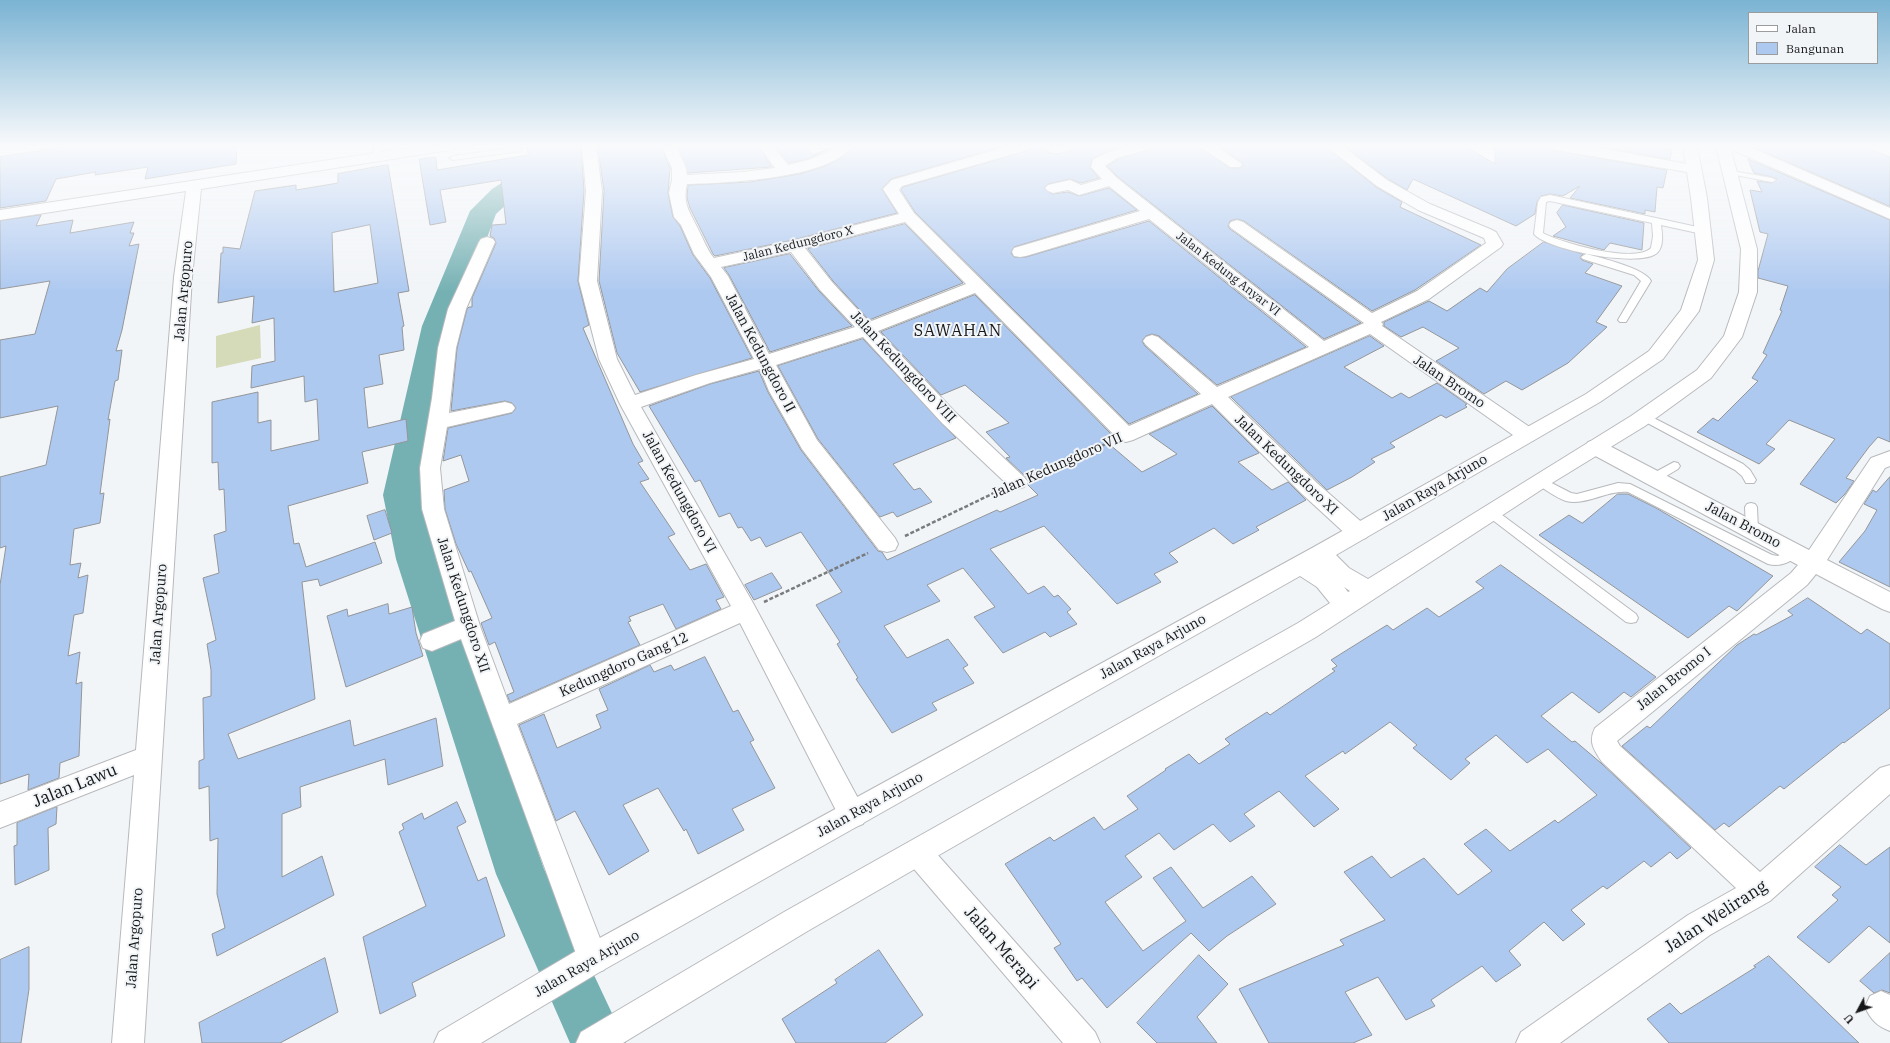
<!DOCTYPE html>
<style>
body{margin:0}
#map{position:relative;width:1890px;height:1043px;overflow:hidden;background:#f2f5f8;font-family:"IBM Plex Serif",serif}
canvas{display:block}
.legend{position:absolute;left:1748px;top:12px;width:130px;height:52px;box-sizing:border-box;background:#f2f5f8;border:1px solid #9a9c9e;margin:0;padding:5px 7px;list-style:none;font-size:12px;color:#161718}
.legend li{display:flex;align-items:center;gap:8px;height:20px}
.legend b{width:20px;border:1px solid #9a9c9e}
.north{position:absolute;left:1838px;top:991px;width:40px;height:40px;-webkit-text-stroke:3px #f2f5f8;paint-order:stroke;rotate:229deg;font-size:11px;font-weight:700;line-height:16px;text-align:center;color:#161718}
.north::after{content:'';display:block;margin:auto;width:14px;height:18px;background:#161718;clip-path:polygon(50% 0,100% 100%,50% 72%,0 100%)}
</style>
<div id="map">
<canvas width="1890" height="1043"></canvas>
<ul class="legend">
<li><b style="height:5px;background:#fff"></b>Jalan</li>
<li><b style="height:11px;background:#aec9f0"></b>Bangunan</li>
</ul>
<div class="north">U</div>
</div>
<script>
const g = document.querySelector('canvas').getContext('2d');
g.lineJoin = 'round';
function fill(path, color) { g.fillStyle = color; g.fill(path, 'evenodd'); }
function trace(path, color, width, dash) { g.strokeStyle = color; g.lineWidth = width; g.lineCap = dash ? 'butt' : 'round'; g.setLineDash(dash || []); g.stroke(path); }
function write(font, color, halo, rows, align = 'center') {
  g.font = font + ' "IBM Plex Serif",serif'; g.lineWidth = 4; g.setLineDash([]); g.textBaseline = 'middle'; g.strokeStyle = halo; g.fillStyle = color; for (const [text, x, y, turn = 0] of rows) {
    g.save(); g.translate(x, y); g.rotate((+turn || 0) * Math.PI / 180); g.textAlign = isNaN(turn) ? turn : align; if (halo) g.strokeText(text, 0, 0); g.fillText(text, 0, 0); g.restore();
  }
}
fill(new Path2D(`
 M 260,325 L 261,358 L 216,368 L 216,336 Z`), '#d5dab9');
fill(new Path2D(`
 M 547,157 L 556,160 L 560,165 L 556,170 L 510,201 L 496,214 L 454,326 L 421,495 L 436,559 L 544,869 L 626,1043 L 570,1043 L 496,874 L 396,559 L 383,495 L 422,326 L 470,211 L 492,189 L 538,160 Z`), '#75b1b3');
const building = new Path2D(`
 M 72,146 L 237,146 L 236,164 L 145,179 L 148,167 L 95,175 L 96,172 L 56,179 L 46,201 L 0,208 L 0,157 Z
 M 527,146 L 581,146 L 584,191 L 578,281 L 589,325 L 583,328 L 633,444 L 643,461 L 638,463 L 649,479 L 640,482 L 675,534 L 668,537 L 690,570 L 706,564 L 724,597 L 716,600 L 721,609 L 676,629 L 663,604 L 629,617 L 631,621 L 628,622 L 640,645 L 510,702 L 507,695 L 514,692 L 495,642 L 489,645 L 481,623 L 492,618 L 471,571 L 469,572 L 456,544 L 445,509 L 444,490 L 469,481 L 461,455 L 443,461 L 448,428 L 512,413 L 516,408 L 512,403 L 505,401 L 451,411 L 457,348 L 467,309 L 469,307 L 472,307 L 472,298 L 496,243 L 494,238 L 490,236 L 492,225 L 506,224 L 501,180 L 440,190 L 446,222 L 430,225 L 419,159 L 435,157 L 436,158 L 437,170 L 528,155 Z
 M 598,146 L 661,146 L 670,168 L 668,193 L 673,217 L 680,226 L 693,255 L 710,278 L 752,358 L 640,392 L 617,353 L 599,281 L 604,191 Z
 M 678,146 L 758,146 L 772,167 L 688,173 Z
 M 775,146 L 806,146 L 812,155 L 829,149 L 808,159 L 789,163 Z
 M 853,146 L 1004,146 L 891,179 L 882,189 L 897,213 L 793,240 L 715,256 L 713,254 L 690,208 L 687,198 L 688,185 L 750,182 L 800,174 L 823,167 L 841,158 Z
 M 1033,146 L 1043,146 L 1049,153 L 1057,154 L 1072,150 L 1075,146 L 1127,146 L 1107,151 L 1092,159 L 1090,168 L 1099,178 L 1081,183 L 1070,179 L 1048,184 L 1044,188 L 1052,194 L 1068,192 L 1079,196 L 1109,188 L 1137,210 L 1014,247 L 1011,253 L 1014,257 L 1026,257 L 1149,221 L 1306,347 L 1217,385 L 1159,336 L 1152,334 L 1146,336 L 1142,341 L 1145,346 L 1198,394 L 1129,424 L 915,212 L 901,190 L 903,187 L 1030,150 Z
 M 1152,146 L 1198,146 L 1230,168 L 1240,168 L 1243,164 L 1219,146 L 1325,146 L 1376,187 L 1402,202 L 1400,207 L 1481,245 L 1415,290 L 1372,311 L 1244,221 L 1237,219 L 1230,221 L 1228,226 L 1230,229 L 1361,323 L 1324,339 L 1118,177 L 1107,166 L 1118,159 L 1149,150 Z
 M 1345,146 L 1465,146 L 1495,164 L 1495,146 L 1548,146 L 1551,150 L 1667,170 L 1663,188 L 1657,187 L 1655,212 L 1645,210 L 1645,214 L 1570,198 L 1580,186 L 1563,196 L 1550,194 L 1541,196 L 1537,202 L 1535,214 L 1516,226 L 1413,179 L 1407,190 L 1388,179 Z
 M 1596,146 L 1663,146 L 1663,149 L 1672,150 L 1670,159 Z
 M 1751,146 L 1868,146 L 1870,150 L 1890,157 L 1890,206 Z
 M 1748,159 L 1890,220 L 1890,442 L 1878,437 L 1869,447 L 1846,478 L 1854,481 L 1845,494 L 1836,503 L 1800,484 L 1835,439 L 1789,420 L 1766,444 L 1775,449 L 1759,464 L 1697,432 L 1713,418 L 1718,421 L 1758,381 L 1752,378 L 1767,355 L 1763,353 L 1782,311 L 1780,310 L 1788,286 L 1758,278 L 1758,271 L 1768,234 L 1760,232 L 1750,190 L 1762,192 L 1757,181 L 1772,183 L 1777,179 L 1772,177 L 1754,173 Z
 M 388,165 L 409,291 L 398,293 L 404,326 L 402,327 L 404,350 L 379,355 L 383,384 L 364,388 L 368,428 L 406,419 L 408,441 L 362,452 L 368,483 L 288,506 L 294,544 L 299,543 L 306,567 L 375,542 L 382,563 L 320,586 L 318,579 L 302,582 L 315,699 L 228,734 L 238,759 L 350,720 L 354,746 L 436,718 L 443,766 L 388,785 L 385,759 L 300,787 L 301,807 L 282,814 L 282,877 L 322,856 L 334,895 L 217,956 L 212,934 L 225,928 L 217,894 L 218,838 L 210,841 L 209,786 L 199,789 L 199,761 L 204,759 L 203,698 L 211,696 L 211,670 L 207,644 L 216,640 L 203,578 L 219,573 L 214,535 L 226,531 L 224,489 L 219,490 L 218,462 L 212,463 L 212,402 L 258,392 L 258,423 L 271,420 L 271,451 L 319,440 L 317,399 L 305,402 L 304,376 L 251,388 L 252,366 L 275,361 L 274,318 L 252,323 L 254,296 L 218,303 L 221,253 L 223,253 L 223,247 L 240,249 L 255,191 L 296,185 L 296,190 L 338,183 L 338,174 ZM 370,225 L 378,283 L 334,292 L 332,233 Z
 M 1563,205 L 1644,223 L 1642,250 L 1610,243 L 1604,250 L 1553,236 L 1566,227 L 1557,213 Z
 M 41,215 L 36,226 L 73,220 L 70,233 L 134,222 L 130,233 L 134,233 L 129,246 L 139,244 L 122,330 L 116,351 L 122,350 L 118,380 L 115,381 L 108,420 L 110,419 L 100,494 L 104,493 L 100,523 L 74,529 L 70,565 L 81,563 L 78,578 L 88,575 L 83,613 L 74,615 L 68,656 L 80,652 L 76,684 L 82,682 L 79,756 L 60,763 L 59,778 L 28,790 L 29,774 L 0,784 L 0,585 L 6,546 L 0,548 L 0,477 L 46,465 L 58,406 L 0,418 L 0,340 L 35,334 L 50,281 L 0,289 L 0,221 Z
 M 905,224 L 963,283 L 869,320 L 833,281 L 808,249 Z
 M 1544,242 L 1583,254 L 1580,257 L 1582,260 L 1593,264 L 1585,273 L 1622,286 L 1596,322 L 1607,327 L 1568,363 L 1522,390 L 1506,381 L 1484,394 L 1436,361 L 1459,348 L 1423,327 L 1401,337 L 1384,326 L 1384,322 L 1429,301 L 1447,311 L 1480,288 L 1487,292 L 1507,269 Z
 M 790,254 L 819,291 L 852,326 L 770,352 L 729,275 L 724,268 Z
 M 975,295 L 1112,435 L 1102,438 L 1142,472 L 1177,454 L 1149,434 L 1212,406 L 1259,453 L 1238,462 L 1272,490 L 1288,482 L 1306,500 L 1256,527 L 1259,530 L 1233,544 L 1214,528 L 1169,553 L 1178,562 L 1154,574 L 1161,582 L 1117,604 L 1044,526 L 990,549 L 1028,594 L 1044,586 L 1054,597 L 1058,595 L 1071,609 L 1067,612 L 1077,624 L 1050,637 L 1045,632 L 1003,653 L 974,617 L 995,607 L 963,568 L 927,585 L 940,601 L 884,626 L 907,658 L 948,639 L 968,665 L 963,668 L 974,683 L 932,703 L 937,710 L 892,733 L 856,679 L 858,678 L 837,644 L 840,642 L 816,605 L 842,592 L 801,532 L 766,547 L 760,537 L 751,541 L 742,527 L 738,528 L 730,513 L 719,517 L 700,480 L 695,482 L 649,406 L 710,384 L 759,371 L 768,392 L 801,450 L 878,551 L 882,552 L 887,560 L 997,510 L 1000,512 L 1038,495 L 1028,485 L 1030,482 L 1025,476 L 1006,458 L 1010,457 L 986,432 L 1009,423 L 965,385 L 941,395 L 881,332 Z
 M 1370,336 L 1384,346 L 1344,367 L 1392,398 L 1401,393 L 1409,398 L 1437,383 L 1467,404 L 1465,405 L 1467,407 L 1446,418 L 1441,415 L 1390,443 L 1395,447 L 1371,459 L 1375,462 L 1352,477 L 1327,490 L 1231,397 Z
 M 863,339 L 956,438 L 893,464 L 914,490 L 920,488 L 932,502 L 897,517 L 893,512 L 880,517 L 818,439 L 778,366 Z
 M 1890,477 L 1890,587 L 1839,562 L 1865,531 L 1877,510 L 1864,504 L 1873,490 L 1876,492 Z
 M 1618,494 L 1628,494 L 1656,508 L 1773,576 L 1737,611 L 1729,606 L 1688,638 L 1539,535 L 1569,515 L 1582,523 Z
 M 385,510 L 392,533 L 374,540 L 367,516 Z
 M 1501,565 L 1656,677 L 1631,697 L 1624,692 L 1599,713 L 1572,692 L 1541,716 L 1572,742 L 1575,741 L 1601,763 L 1691,848 L 1677,859 L 1670,852 L 1651,867 L 1644,861 L 1607,889 L 1603,886 L 1571,910 L 1585,924 L 1563,941 L 1544,922 L 1509,951 L 1521,965 L 1496,982 L 1482,966 L 1431,1000 L 1435,1006 L 1406,1020 L 1378,977 L 1345,992 L 1372,1035 L 1353,1043 L 1269,1043 L 1239,989 L 1344,945 L 1340,940 L 1385,920 L 1344,872 L 1372,856 L 1391,878 L 1424,858 L 1458,895 L 1492,871 L 1464,844 L 1486,829 L 1510,851 L 1555,820 L 1558,823 L 1597,795 L 1548,749 L 1527,763 L 1496,735 L 1465,759 L 1470,763 L 1451,780 L 1413,748 L 1417,745 L 1390,722 L 1345,754 L 1343,751 L 1305,776 L 1339,809 L 1314,827 L 1279,791 L 1244,814 L 1255,826 L 1230,842 L 1213,824 L 1174,850 L 1159,833 L 1125,856 L 1142,877 L 1105,902 L 1143,951 L 1186,921 L 1153,878 L 1171,867 L 1203,908 L 1252,876 L 1276,904 L 1227,936 L 1209,951 L 1191,933 L 1107,1008 L 1082,978 L 1077,981 L 1054,948 L 1061,944 L 1005,864 L 1050,837 L 1054,841 L 1094,817 L 1104,830 L 1138,809 L 1127,796 L 1166,770 L 1165,769 L 1189,754 L 1199,764 L 1230,744 L 1225,739 L 1267,712 L 1270,715 L 1335,671 L 1332,669 L 1337,666 L 1331,660 L 1387,625 L 1393,630 L 1427,608 L 1439,617 L 1484,588 L 1476,582 Z
 M 772,573 L 782,588 L 754,600 L 745,585 Z
 M 1808,598 L 1861,634 L 1867,629 L 1890,644 L 1890,708 L 1844,743 L 1843,742 L 1784,789 L 1780,786 L 1729,827 L 1724,823 L 1715,830 L 1622,746 L 1647,726 L 1650,728 L 1737,645 L 1754,634 L 1756,635 L 1793,615 L 1788,611 Z
 M 388,604 L 389,614 L 412,607 L 416,633 L 423,656 L 346,687 L 327,616 L 347,609 L 348,616 Z
 M 705,657 L 733,712 L 738,710 L 754,740 L 750,742 L 775,788 L 732,809 L 744,830 L 698,854 L 686,829 L 684,831 L 658,788 L 623,805 L 649,851 L 609,875 L 575,811 L 556,821 L 519,725 L 544,714 L 557,748 L 601,728 L 596,715 L 608,710 L 599,689 L 650,665 L 654,672 L 671,665 L 674,670 Z
 M 457,802 L 466,822 L 457,827 L 478,881 L 486,877 L 505,936 L 412,983 L 416,996 L 380,1014 L 363,937 L 426,906 L 399,832 L 404,829 L 402,824 L 422,813 L 424,819 Z
 M 57,807 L 56,824 L 48,828 L 49,870 L 15,885 L 14,846 L 17,845 L 17,823 Z
 M 1840,845 L 1866,865 L 1890,847 L 1890,943 L 1869,926 L 1829,963 L 1797,937 L 1838,900 L 1832,895 L 1841,887 L 1815,867 Z
 M 29,947 L 29,989 L 21,1043 L 0,1043 L 0,960 Z
 M 879,950 L 923,1015 L 885,1043 L 796,1043 L 782,1019 L 837,983 L 835,980 Z
 M 1890,953 L 1890,993 L 1882,990 L 1874,993 L 1860,981 Z
 M 1199,955 L 1228,984 L 1197,1017 L 1217,1043 L 1157,1043 L 1137,1023 Z
 M 1769,956 L 1859,1043 L 1669,1043 L 1647,1019 L 1670,1003 L 1681,1014 L 1756,967 L 1754,966 Z
 M 325,958 L 338,1012 L 280,1043 L 202,1043 L 199,1023 Z`);
fill(building, '#aec9f0');
trace(building, '#939598', 1);
const service = new Path2D(`
 M 374,146 L 382,146 L 380,159 L 373,157 Z
 M 518,147 L 522,149 L 521,151 L 453,160 L 449,158 L 453,156 Z
 M 1727,170 L 1772,178 L 1776,180 L 1772,182 L 1730,174 L 1726,172 Z
 M 1550,195 L 1702,228 L 1706,231 L 1702,234 L 1661,225 C 1662,233 1664,245 1658,252 C 1643,269 1547,250 1534,234 L 1538,202 L 1541,197 ZM 1550,201 L 1652,223 L 1653,236 L 1651,248 C 1635,264 1561,243 1543,233 L 1546,202 Z
 M 1586,254 C 1601,258 1644,268 1651,281 L 1626,322 L 1620,322 L 1618,320 L 1641,281 L 1634,275 L 1583,259 L 1581,257 Z
 M 1644,413 L 1743,464 L 1750,470 L 1756,480 L 1754,483 L 1746,483 L 1742,476 L 1735,470 L 1640,419 L 1639,417 Z
 M 1674,462 L 1678,463 L 1680,466 L 1678,469 L 1658,481 L 1650,481 L 1648,478 L 1650,475 Z
 M 1540,477 L 1571,493 L 1577,494 L 1618,483 L 1630,484 L 1772,555 L 1778,556 L 1793,546 L 1797,548 L 1799,551 C 1793,563 1780,567 1768,564 L 1628,492 C 1607,490 1586,506 1566,501 C 1556,498 1545,489 1536,484 L 1534,481 L 1536,478 Z
 M 1751,503 L 1755,504 L 1757,507 L 1758,530 L 1756,533 L 1748,533 L 1746,530 L 1745,507 L 1747,504 Z
 M 1490,508 L 1494,509 L 1636,614 L 1638,618 L 1636,622 L 1631,623 L 1626,622 L 1486,515 L 1484,512 L 1486,509 Z`);
const minor = new Path2D(`
 M 421,146 L 457,146 L 455,149 L 450,150 L 201,189 L 192,277 L 144,1043 L 112,1043 L 134,775 L 0,828 L 0,802 L 136,750 L 174,277 L 186,191 L 0,220 L 0,210 Z
 M 582,146 L 596,146 L 602,191 L 597,281 L 617,359 L 635,395 L 696,375 L 754,359 L 711,277 L 694,254 L 681,225 L 674,217 L 669,193 L 672,180 L 672,168 L 662,146 L 676,146 L 686,168 L 687,175 L 742,172 L 775,168 L 759,146 L 773,146 L 788,165 L 808,160 L 826,153 L 836,146 L 852,146 C 830,179 724,183 687,184 C 682,205 691,213 699,231 C 704,240 707,250 714,258 L 793,241 L 899,214 L 883,189 L 892,180 L 1009,146 L 1032,146 L 1030,149 L 902,186 L 899,190 L 914,213 L 1129,426 L 1201,394 L 1146,345 L 1143,341 L 1146,337 L 1152,335 L 1158,337 L 1217,387 L 1309,347 L 1149,219 L 1026,256 L 1020,257 L 1014,256 L 1012,252 L 1014,248 L 1140,211 L 1109,186 L 1079,195 L 1068,190 L 1053,193 L 1048,191 L 1045,188 L 1048,185 L 1070,180 L 1081,185 L 1102,179 L 1091,167 L 1093,160 C 1114,148 1128,146 1151,146 L 1149,149 L 1117,158 L 1105,166 L 1117,178 L 1324,341 L 1364,323 L 1231,228 L 1229,225 L 1231,222 L 1237,220 L 1243,222 L 1372,313 L 1417,291 L 1486,243 L 1484,238 L 1418,210 L 1377,186 L 1326,146 L 1342,146 L 1387,180 L 1430,204 L 1490,229 L 1496,232 L 1503,244 L 1501,247 L 1429,299 L 1381,322 L 1383,324 L 1382,326 L 1534,430 L 1537,435 L 1534,440 L 1527,442 L 1520,440 L 1370,334 L 1228,397 L 1317,483 L 1366,526 L 1369,532 L 1366,538 L 1358,540 L 1350,538 L 1301,493 L 1212,404 L 1133,440 L 1126,442 L 1119,440 L 975,293 L 878,331 L 956,413 L 1024,477 L 1028,482 L 1024,487 L 1017,489 L 1010,487 L 942,423 L 863,337 L 776,365 L 817,440 L 895,538 L 898,544 L 895,550 L 887,552 L 879,550 L 802,449 L 769,391 L 760,369 L 710,383 L 641,407 L 753,603 L 867,815 L 863,824 L 853,828 L 843,824 L 740,623 L 517,724 L 608,959 L 604,970 L 593,974 L 582,970 L 578,959 L 461,639 L 432,651 L 423,648 L 420,641 L 423,634 L 455,621 L 422,509 L 420,468 L 432,398 L 438,348 L 448,309 L 479,242 L 481,239 L 487,237 L 493,239 L 495,242 L 466,309 L 456,348 L 449,413 L 505,402 L 512,404 L 515,408 L 512,412 L 447,427 L 440,468 L 444,509 L 480,626 L 509,704 L 731,606 L 620,404 L 599,359 L 579,281 L 586,191 ZM 905,222 L 966,284 L 869,322 L 832,282 L 805,248 ZM 791,252 L 820,290 L 855,327 L 769,354 L 728,276 L 721,267 Z
 M 1044,146 L 1074,146 L 1072,149 C 1062,152 1051,157 1044,146 Z
 M 1199,146 L 1216,146 L 1242,164 L 1240,167 L 1230,167 Z
 M 1549,146 L 1587,146 L 1693,165 L 1698,166 L 1700,169 L 1698,172 L 1693,173 L 1556,150 L 1551,149 Z
 M 1728,146 L 1747,146 L 1890,208 L 1890,219 L 1730,149 Z
 M 1869,146 L 1890,147 L 1890,156 L 1871,149 Z
 M 1595,440 L 1602,442 L 1809,550 L 1871,458 L 1890,451 L 1890,466 L 1885,468 L 1827,560 L 1890,592 L 1890,612 L 1882,609 L 1816,574 L 1807,585 L 1617,741 L 1620,746 L 1760,872 L 1880,768 L 1890,765 L 1890,794 L 1770,901 L 1710,935 L 1560,1043 L 1516,1043 L 1521,1032 L 1688,915 L 1736,888 L 1602,762 C 1594,750 1588,742 1595,728 L 1791,573 L 1798,565 L 1588,452 L 1585,447 L 1588,442 Z
 M 918,840 L 928,844 L 1095,1032 L 1100,1043 L 1063,1043 L 908,862 L 904,853 L 908,844 Z
 M 1881,991 L 1890,995 L 1890,1031 C 1877,1026 1871,1020 1865,1007 L 1870,996 Z`);
const trunk = new Path2D(`
 M 1683,146 L 1697,146 L 1707,198 L 1714,260 L 1699,311 L 1663,359 L 1600,402 L 1336,555 L 1349,568 L 1368,579 L 1631,416 L 1697,370 L 1724,336 L 1739,292 L 1741,249 L 1716,146 L 1730,146 L 1757,249 L 1757,292 L 1742,337 L 1711,378 L 1645,426 L 1547,486 L 1316,637 L 806,932 L 623,1043 L 576,1043 L 581,1032 L 784,912 L 1298,623 L 1330,603 L 1317,587 L 1300,576 L 598,973 L 481,1043 L 434,1043 L 439,1032 L 576,951 L 1312,548 L 1586,394 L 1649,351 L 1681,310 L 1698,260 L 1691,198 ZM 1344,587 L 1350,591 L 1348,592 Z`);
trace(service, '#b7b9bc', 2);
trace(minor, '#b7b9bc', 2);
trace(trunk, '#b7b9bc', 2);
trace(new Path2D(`
 M 1035,474 L 1108,443
 M 905,536 L 998,491
 M 764,602 L 868,553`), '#797b7d', 2.5, [4, 2]);
fill(service, '#fff');
fill(minor, '#fff');
fill(trunk, '#fff');
const sky = g.createLinearGradient(0, 0, 0, 292);
sky.addColorStop(0, '#7ab3d3');
sky.addColorStop(0.5, '#f9fafc');
sky.addColorStop(1, '#f9fafc00');
g.fillStyle = sky;
g.fillRect(0, 0, 1890, 292);
write('12px', '#161718', '#f2f5f8', [
 ["Jalan Kedungdoro X",798,244,-14],
 ["Jalan Kedung Anyar VI",1228,274,38]
]);
write('14px', '#161718', '#f2f5f8', [
 ["Jalan Argopuro",184,291,-85],
 ["Jalan Kedungdoro II",760,353,62],
 ["Jalan Kedungdoro VIII",903,367,47],
 ["Jalan Bromo",1449,382,34],
 ["Jalan Kedungdoro XI",1286,465,44],
 ["Jalan Kedungdoro VII",1057,466,-24],
 ["Jalan Raya Arjuno",1435,488,-30],
 ["Jalan Kedungdoro VI",679,492,61],
 ["Jalan Bromo",1743,525,28],
 ["Jalan Kedungdoro XII",463,605,72],
 ["Jalan Argopuro",159,614,-86],
 ["Jalan Raya Arjuno",1153,647,-29],
 ["Kedungdoro Gang 12",624,665,-24],
 ["Jalan Bromo I",1674,679,-39],
 ["Jalan Raya Arjuno",870,805,-29],
 ["Jalan Argopuro",135,938,-86],
 ["Jalan Raya Arjuno",587,964,-30]
]);
g.letterSpacing = '1px';
write('16px', '#161718', '#f2f5f8', [
 ["SAWAHAN",958,331]
]);
g.letterSpacing = '0px';
write('17px', '#161718', '#f2f5f8', [
 ["Jalan Lawu",75,786,-22],
 ["Jalan Welirang",1716,917,-33],
 ["Jalan Merapi",1001,948,49]
]);
</script>
